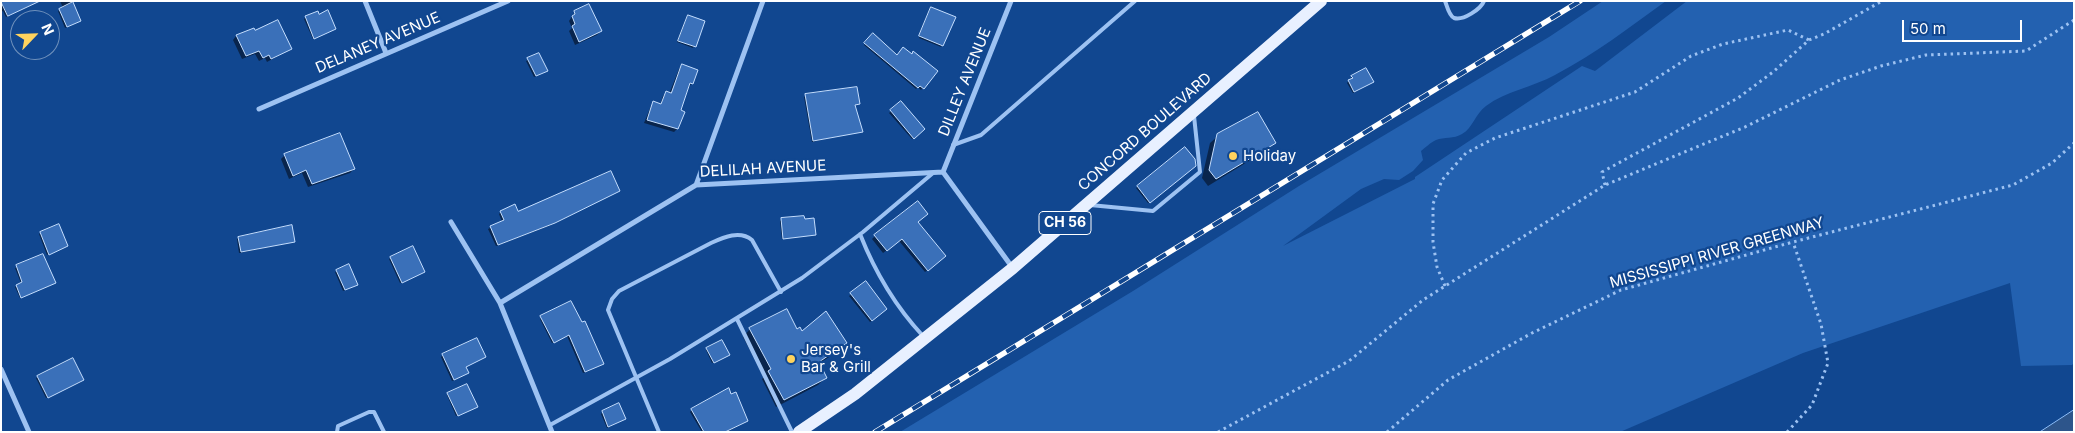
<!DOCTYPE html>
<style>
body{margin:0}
#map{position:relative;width:2075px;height:433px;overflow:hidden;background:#114790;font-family:Inter,sans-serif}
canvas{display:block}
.frame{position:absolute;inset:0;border:2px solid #fff;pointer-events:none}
.north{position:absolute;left:10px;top:10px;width:50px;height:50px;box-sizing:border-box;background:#114790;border:1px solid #7091bc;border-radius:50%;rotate:66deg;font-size:14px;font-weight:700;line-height:20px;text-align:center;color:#fff}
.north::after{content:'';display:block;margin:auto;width:18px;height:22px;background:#ffd35e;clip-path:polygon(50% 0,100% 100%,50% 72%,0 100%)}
.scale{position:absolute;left:1902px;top:20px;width:120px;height:22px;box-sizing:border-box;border:2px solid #fff;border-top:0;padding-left:6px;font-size:15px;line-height:18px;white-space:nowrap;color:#fff;-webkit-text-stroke:4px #114790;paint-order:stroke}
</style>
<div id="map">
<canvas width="2075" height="433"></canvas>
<div class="frame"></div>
<div class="north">N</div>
<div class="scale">50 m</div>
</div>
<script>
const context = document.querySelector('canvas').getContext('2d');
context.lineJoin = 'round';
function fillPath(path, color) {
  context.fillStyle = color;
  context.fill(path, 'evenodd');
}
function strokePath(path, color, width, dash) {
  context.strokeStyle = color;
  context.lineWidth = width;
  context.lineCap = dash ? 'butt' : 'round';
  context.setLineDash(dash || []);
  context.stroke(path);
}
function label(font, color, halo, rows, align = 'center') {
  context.font = font + ' Inter,sans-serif';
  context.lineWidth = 4.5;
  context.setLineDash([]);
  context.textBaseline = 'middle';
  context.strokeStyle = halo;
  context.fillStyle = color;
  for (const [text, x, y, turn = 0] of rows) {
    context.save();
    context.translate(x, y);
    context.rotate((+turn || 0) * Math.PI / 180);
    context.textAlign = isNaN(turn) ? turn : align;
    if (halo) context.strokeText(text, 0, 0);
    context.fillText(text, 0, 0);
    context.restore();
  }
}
fillPath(new Path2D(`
 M1603,1H1666C1630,27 1595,54 1555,75C1533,87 1506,91 1486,106C1475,114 1473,128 1462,134C1454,139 1444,137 1436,140C1431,142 1425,148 1421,151L1423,160L1413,171L1399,180L1384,179L1361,189L1283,246L1415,179V177L1582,66L1595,71L1687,1H2074V363L2072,365L2021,366L2010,283L1803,353L1620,432H900L1133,291L1299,186L1549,37Z`), '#2361b0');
const water = new Path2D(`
 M2074,410V432H2040Z`);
fillPath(water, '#2d558b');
strokePath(water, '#8ebdf6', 1);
fillPath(new Path2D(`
 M1,1L38,2L6,17L3,11L1,12Z
 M60,1H74L72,2L79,21L78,22L65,28L58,11L63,8Z
 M930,10L942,45L941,47L919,38Z
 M575,12L601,31L597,35L575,45L569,31L572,28L569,21Z
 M688,16L704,22L693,48L677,42Z
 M306,17L335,29L313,39L304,19Z
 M253,29L290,49L267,62L265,58L259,61L255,54L242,59L233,40L236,36Z
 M873,35L896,57L936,72L921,90L918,87L916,89L864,45Z
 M538,55L546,71L534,77L526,61Z
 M682,66L692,83L689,87L679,111L677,129L674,132L644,123L651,106L654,103L660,105L663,96L666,93L669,94L679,69Z
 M1352,77L1370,83L1353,93L1347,83Z
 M806,96L859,104L854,106L861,131L812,142L804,97Z
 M900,103L923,129L912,139L889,113Z
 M1218,136L1275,143L1267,150L1208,186L1202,178L1210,143Z
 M1185,148L1192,168L1148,203L1136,188Z
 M285,155L354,169L350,173L308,187L302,173L289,179L281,159Z
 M619,191L551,225L496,246L488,229L502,222L499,214L501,212L518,213Z
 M782,220L814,234L782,239L780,221Z
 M917,222L942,258L925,272L899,241L883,253L872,239L875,236Z
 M58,225L67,246L47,255L39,234Z
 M238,238L294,242L239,253L237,239Z
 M412,248L422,273L400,283L389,259Z
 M42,255L53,284L20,298L15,287L21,283L15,268Z
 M337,271L357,284L343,291L335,272Z
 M866,283L886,309L870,322L849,296Z
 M541,318L582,324L601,365L583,373L567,336L552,343L540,319Z
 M750,329L796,330L846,343L839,351L818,364L825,378L818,385L776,407L762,379L764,377L743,337Z
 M707,349L727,356L712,363L706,350Z
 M443,355L484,357L465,367L466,374L452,381L441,357Z
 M38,377L81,382L46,398L36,378Z
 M448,394L475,408L456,416L447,395Z
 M692,410L747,421L727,432H702L690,412Z
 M603,412L625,419L607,428L601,414Z`), '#0007');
const building = new Path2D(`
 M1,1H40L8,16Z
 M73,2L81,21L67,27L59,9Z
 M589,4L602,31L579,42L572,26L575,24L572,16L575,14L574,11Z
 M931,7L956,17L943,46L919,36Z
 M328,10L336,29L314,39L305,16L318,11L319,14Z
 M688,15L705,21L696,47L678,41Z
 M278,20L292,49L271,59L269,55L263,58L259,51L246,56L236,35L254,28L255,30Z
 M873,33L897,55L903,47L912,54L913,51L938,71L924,89L920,86L918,88L864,43Z
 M539,53L548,71L536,76L527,58Z
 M682,64L698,70L693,84L690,83L681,110L685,112L678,129L647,120L653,101L661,104L666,91L671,93Z
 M1366,68L1374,82L1354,92L1348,80L1353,78L1351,76Z
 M857,87L860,104L855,105L863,132L813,141L805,94Z
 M901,101L925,129L914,139L890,110Z
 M1258,112L1276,143L1216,179L1209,170L1217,134Z
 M340,133L355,169L312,184L306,170L293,176L284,154Z
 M1185,147L1195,159L1196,166L1150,203L1137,186Z
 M611,171L620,191L555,223L498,245L490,226L504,220L500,211L515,204L518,211Z
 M918,201L928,214L918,222L946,256L928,271L902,239L887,251L874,235Z
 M804,216L805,219L814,218L816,235L783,239L781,218Z
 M59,224L68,246L49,255L40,232Z
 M292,225L295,242L241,252L238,237Z
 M413,246L425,272L402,283L390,257Z
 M43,254L56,283L21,298L16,285L22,282L16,265Z
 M349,264L358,285L345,290L336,270Z
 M866,281L887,309L872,321L850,293Z
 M571,301L582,322L585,321L604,364L585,372L569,335L554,343L540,316Z
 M787,309L797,329L800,327L802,331L826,311L847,343L819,362L827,378L784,400L768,371L771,369L749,328Z
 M477,338L486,357L466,367L469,373L454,380L442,354Z
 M722,340L730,355L714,363L706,348Z
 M73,358L84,380L48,398L37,376Z
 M467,384L478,407L458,416L447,393Z
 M729,388L731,394L736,392L748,421L725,432H704L691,409Z
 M619,403L626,419L608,427L602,411Z`);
fillPath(building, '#3a70b9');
strokePath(building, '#c4ddfd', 1);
strokePath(new Path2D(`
 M1605,185L1602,172L1738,98L1773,72L1809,40L1824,34L1882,1
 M1445,286L1437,267L1433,242V204L1442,180L1466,153L1495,138L1635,92L1691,56L1723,44L1788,30L1809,40
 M1218,432L1349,361L1423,300L1605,185L1745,127L1840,80L1881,66L1926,55L2026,51L2074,20
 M1387,432L1448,380L1532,333L1621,290L1793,242L2013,185L2052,163L2074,143
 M1787,432L1812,405L1828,363L1821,324L1793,242`), '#9dc2f2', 3, [2.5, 4]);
strokePath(new Path2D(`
 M1445,1C1447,6 1449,16 1454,18C1463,21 1481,9 1484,1
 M953,145L981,135L1135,1
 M1090,205L1153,211L1200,172L1194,116
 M860,234C875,272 895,306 923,336
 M737,319L792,432
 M550,425L670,359L802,278L863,232L933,173
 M337,432L338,426L369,412H374L384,432
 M659,432L608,310L612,299L619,291L711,243C724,237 740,230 752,240L781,292`), '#9dc2f2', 4);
strokePath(new Path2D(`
 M365,1L386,53
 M259,109L508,1
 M943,172L1011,1
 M696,185L763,1
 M451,222L500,303L552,432
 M500,303L696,185L943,172L1012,267
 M1,369L29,432`), '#9dc2f2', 5);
strokePath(new Path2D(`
 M799,432L855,394L1013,268L1321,1`), '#e8f0ff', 12);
const rail = new Path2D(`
 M875,432L1580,1`);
strokePath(rail, '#fff', 5.5);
strokePath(rail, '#114790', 4, [11]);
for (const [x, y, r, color] of [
 [1233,156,5,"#ffd35e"],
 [791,359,5,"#ffd35e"]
]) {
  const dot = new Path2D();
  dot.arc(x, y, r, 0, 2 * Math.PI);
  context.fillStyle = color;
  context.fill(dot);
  strokePath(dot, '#114790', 2);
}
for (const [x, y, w] of [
 [1065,223,52]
]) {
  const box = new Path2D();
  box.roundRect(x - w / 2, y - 11.5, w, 23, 4);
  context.fillStyle = '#114790';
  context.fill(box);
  strokePath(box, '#fff', 1);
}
label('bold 14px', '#fff', null, [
 ["CH 56",1065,223]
]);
label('15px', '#fff', '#114790', [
 ["DELANEY AVENUE",378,43,-23],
 ["DILLEY AVENUE",965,82,-68],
 ["CONCORD BOULEVARD",1145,132,-41],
 ["DELILAH AVENUE",763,169,-3],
 ["MISSISSIPPI RIVER GREENWAY",1717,253,-16]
]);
label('15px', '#fff', '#114790', [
 ["Holiday",1243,156],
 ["Jersey's",801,350],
 ["Bar & Grill",801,367]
], 'left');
</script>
